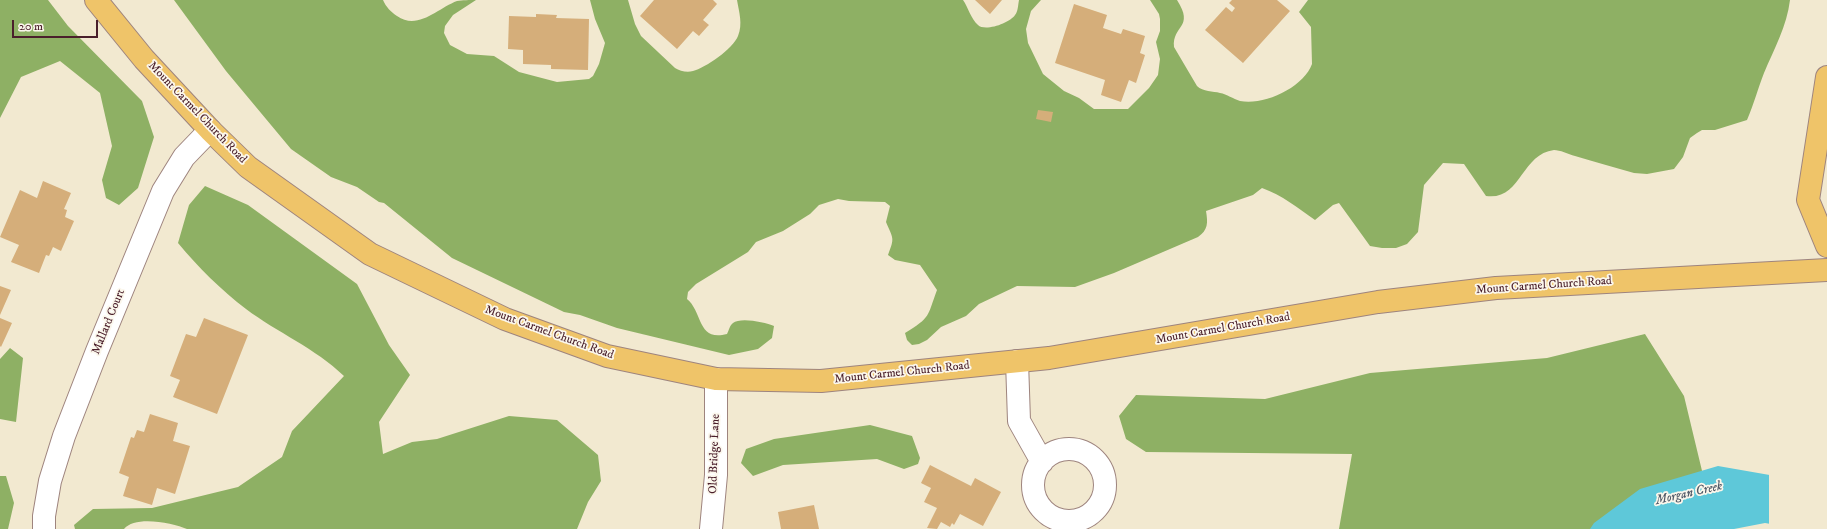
<!DOCTYPE html>
<style>
body{margin:0}
#map{position:relative;width:1827px;height:529px;overflow:hidden;background:#f2e9d0;font-family:"IM FELL DW Pica",serif}
canvas{display:block}
.scale{position:absolute;left:12px;top:20px;width:86px;height:18px;box-sizing:border-box;border:2px solid #4a1f2b;border-top:0;padding-left:5px;font-size:12px;line-height:14px;white-space:nowrap;color:#4a1f2b;-webkit-text-stroke:3px #fbf7ec;paint-order:stroke}
</style>
<div id="map">
<canvas width="1827" height="529"></canvas>
<div class="scale">20 m</div>
</div>
<script>
const context = document.querySelector('canvas').getContext('2d');
context.lineJoin = 'round';
function fillPath(path, color) {
  context.fillStyle = color;
  context.fill(path, 'evenodd');
}
function strokePath(path, color, width, dash) {
  context.strokeStyle = color;
  context.lineWidth = width;
  context.lineCap = dash ? 'butt' : 'round';
  context.setLineDash(dash || []);
  context.stroke(path);
}
function label(font, color, halo, rows, align = 'center') {
  context.font = font + ' "IM FELL DW Pica",serif';
  context.lineWidth = 3.5;
  context.setLineDash([]);
  context.textBaseline = 'middle';
  context.strokeStyle = halo;
  context.fillStyle = color;
  for (const [text, x, y, turn = 0] of rows) {
    context.save();
    context.translate(x, y);
    context.rotate((+turn || 0) * Math.PI / 180);
    context.textAlign = isNaN(turn) ? turn : align;
    if (halo) context.strokeText(text, 0, 0);
    context.fillText(text, 0, 0);
    context.restore();
  }
}
fillPath(new Path2D(`
 M0,0H48L68,26L142,101L154,137L138,188L119,205L106,198L102,180L112,146L100,93L60,61L21,77L0,118Z
 M174,0H383C386,7 391,12 397,16C418,31 438,8 457,1C462,0 470,0 476,0L453,15L445,26L444,33L450,45L467,54L494,56L519,72L557,82L589,79L593,76L599,64L605,43L595,19L590,0H628L635,24L641,36L675,68C680,71 687,73 693,71C705,68 733,49 738,36C743,24 739,12 737,0H963C968,7 971,19 978,25C985,32 1010,23 1015,15C1018,12 1018,5 1019,0H1041L1031,11L1026,29L1028,43L1043,74L1064,91L1079,98L1094,109H1128L1149,88L1158,75L1160,59L1156,42L1160,31V19L1159,14L1150,0H1177C1195,28 1172,25 1174,47L1197,86C1203,92 1213,91 1220,93C1227,94 1233,99 1240,101C1264,106 1304,87 1312,64L1311,27L1299,12L1308,0H1790C1787,26 1774,49 1764,73C1758,88 1754,104 1747,120L1715,130H1702L1697,133L1690,138L1683,157L1674,169L1647,174L1634,173C1614,167 1594,162 1575,156C1568,154 1560,150 1554,150C1521,154 1521,201 1486,196L1464,164L1443,163L1424,185L1418,232L1407,244L1396,248H1382L1370,246L1339,203L1333,205L1315,220C1298,208 1282,195 1262,188L1253,195L1206,211C1208,223 1208,230 1198,237L1114,273L1075,287L1017,286L979,304L966,316L941,327L927,340L919,344L912,345L907,340L905,333C931,317 927,317 937,290L920,265L895,260L888,255C895,237 893,239 886,222L890,206L885,202L849,201L838,199L819,205L810,214L783,231L756,242L748,252L696,284L688,292L687,299C703,312 697,342 727,334C729,330 730,325 733,323C740,317 765,322 774,326L772,338L758,349L729,355L617,328L580,315L564,312L452,258L384,203L379,202L357,187L331,177L291,149L226,71Z
 M205,186L248,205L357,284L389,345L410,375L379,422L383,454L412,442L437,439L509,416L557,420L598,455L601,481L588,502L577,529H187C173,523 135,515 124,529H75L74,525L93,509L152,508L238,487L282,457L292,431L344,376C315,348 278,333 246,309C221,290 198,267 178,243L189,205Z
 M1645,334L1684,396L1716,529H1339L1352,454L1146,452L1126,439L1119,416L1136,395L1265,399L1370,373L1547,358Z
 M10,348L23,358L16,422L0,419V359Z
 M870,425L912,436L920,458L918,464L904,469L877,459L783,465L753,476L741,463L746,449L774,439Z
 M0,476H6L14,503L8,529H0Z`), '#8eb064');
fillPath(new Path2D(`
 M1718,466L1827,485V529H1799L1765,523L1734,529H1590L1594,523L1640,489Z`), '#5ec8d9');
fillPath(new Path2D(`
 M1769,473L1827,483V529H1787L1769,526Z`), '#f2e9d0');
fillPath(new Path2D(`
 M654,0H713L717,4L703,20L709,25L707,27L699,36L693,31L677,49L640,16Z
 M975,0H1002L990,14Z
 M1232,0H1277L1290,11L1243,63L1205,30L1226,7L1232,12L1235,8L1229,3Z
 M1074,4L1107,15L1103,28L1121,34L1123,29L1145,36L1140,53L1145,55L1136,83L1129,80L1121,102L1101,95L1105,80L1055,63Z
 M536,14L557,15L556,18L589,19L588,70L551,69V65L523,64V50L508,49L509,16L536,17Z
 M1038,110L1053,112L1051,122L1036,119Z
 M43,181L71,193L64,209L67,210L65,217L74,221L61,251L53,247L49,256L46,255L39,273L11,262L19,245L0,237L20,190L37,198Z
 M0,286L11,290L0,315Z
 M0,318L12,323L1,347L0,346Z
 M204,318L248,335L217,414L173,397L180,380L170,376L186,334L196,337Z
 M150,414L178,423L173,441L190,446L175,494L157,488L152,505L123,496L129,477L119,473L131,437L134,438L137,430L144,432Z
 M930,465L971,486L975,478L1001,492L983,526L960,514L954,525L952,523L950,527L941,522L937,529L927,528L937,508L924,502L931,488L921,483Z
 M814,505L819,529H781L778,512Z`), '#d5ae7a');
const minor = new Path2D(`
 M1017,361L1019,421L1042,462
 M1033 485a36 36 0 1 1 72 0a36 36 0 1 1-72 0Z
 M44,529V516L50,481L64,436L97,351L163,191L184,157L210,130
 M711,529L716,475V379`);
const major = new Path2D(`
 M96,0L144,59L210,130L248,167L370,254L505,319L607,356L716,379L821,381L1049,358L1378,302L1496,288L1827,270`);
const highway = new Path2D(`
 M1827,77L1808,200L1827,246`);
strokePath(minor, '#9e847e', 24);
strokePath(major, '#9e847e', 24);
strokePath(highway, '#9e847e', 24);
strokePath(minor, '#fff', 22);
strokePath(major, '#efc469', 22);
strokePath(highway, '#efc469', 22);
label('12px', '#4a1f2b', '#fbf7ec', [
 ["Mount Carmel Church Road",197,113,46],
 ["Mount Carmel Church Road",1544,286,-4],
 ["Mallard Court",109,322,-68],
 ["Mount Carmel Church Road",1223,329,-10],
 ["Mount Carmel Church Road",549,333,20],
 ["Mount Carmel Church Road",902,373,-6],
 ["Old Bridge Lane",715,454,-88]
]);
label('italic 13px', '#515a68', '#fbf7ec', [
 ["Morgan Creek",1689,494,-13]
]);
</script>
